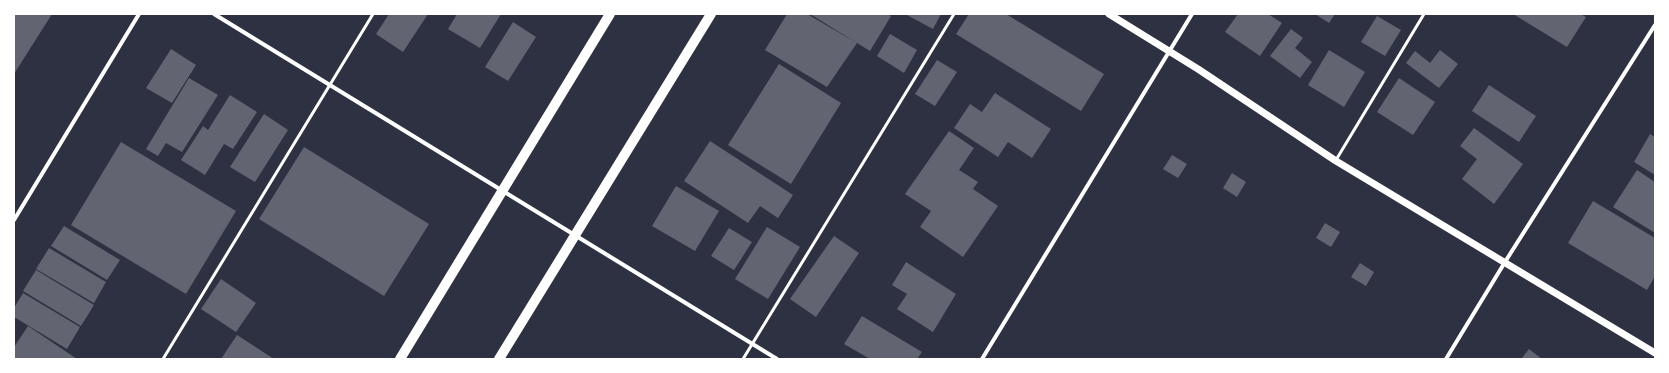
<!DOCTYPE html>
<style>
body{margin:0}
#map{position:relative;width:1669px;height:373px;overflow:hidden;background:#2d3142;font-family:"Roboto Condensed",sans-serif}
canvas{display:block}
.frame{position:absolute;inset:0;border:15px solid #fff;pointer-events:none}
</style>
<div id="map">
<canvas width="1669" height="373"></canvas>
<div class="frame"></div>
</div>
<script>
const context = document.querySelector('canvas').getContext('2d');
context.lineJoin = 'round';
function fillPath(path, color) {
  context.fillStyle = color;
  context.fill(path, 'evenodd');
}
function strokePath(path, color, width, dash) {
  context.strokeStyle = color;
  context.lineWidth = width;
  context.lineCap = dash ? 'butt' : 'round';
  context.setLineDash(dash || []);
  context.stroke(path);
}
fillPath(new Path2D(`
 M14,14H52L14,74Z
 M389,14H428L403,52L376,34Z
 M457,14H501L480,48L448,29Z
 M787,14H807L857,43L827,87L765,50Z
 M810,14H887L891,16L870,51Z
 M905,14H941L933,29Z
 M969,14H1006L1104,74L1081,111L956,34Z
 M1238,14H1268L1282,23L1260,56L1225,32Z
 M1315,14H1335L1329,23Z
 M1513,14H1580L1586,17L1567,47Z
 M1377,16L1401,30L1385,56L1361,42Z
 M513,22L536,37L508,81L485,67Z
 M1291,29L1303,38L1295,48L1312,62L1300,78L1270,56Z
 M890,34L917,50L904,73L877,56Z
 M171,49L196,65L172,103L146,88Z
 M1329,50L1365,72L1344,107L1308,85Z
 M1440,50L1458,64L1439,88L1406,63L1415,51L1430,63Z
 M937,60L957,72L935,106L915,94Z
 M779,64L841,103L791,184L728,145Z
 M189,78L218,95L182,152L166,143L158,156L146,149Z
 M1399,78L1435,102L1413,135L1377,112Z
 M1489,85L1536,116L1519,142L1472,111Z
 M995,93L1051,129L1032,158L1008,142L998,157L954,128L970,104L982,112Z
 M230,95L257,112L233,149L224,144L205,175L181,160L203,126L208,130Z
 M264,114L288,130L255,182L230,167Z
 M1474,128L1523,164L1494,204L1462,179L1477,159L1460,146Z
 M949,131L974,148L959,170L978,182L973,189L998,206L963,257L920,227L931,211L905,194Z
 M1650,134L1655,137V175L1634,162Z
 M710,141L793,195L778,218L760,206L748,223L684,181Z
 M121,142L236,211L186,294L71,225Z
 M304,147L429,224L384,296L259,219Z
 M1172,155L1187,164L1178,178L1163,169Z
 M1637,170L1655,182V233L1613,207Z
 M1232,173L1246,182L1237,197L1223,188Z
 M676,186L719,211L695,251L652,226Z
 M1593,201L1655,238V276L1647,290L1568,243Z
 M1325,223L1340,232L1331,247L1316,238Z
 M64,226L120,260L107,280L51,246Z
 M767,227L800,247L768,299L735,279Z
 M729,228L752,242L734,270L711,256Z
 M834,236L859,253L816,317L790,299Z
 M49,248L106,282L94,303L36,269Z
 M906,262L956,294L933,332L897,309L907,294L892,285Z
 M1360,263L1374,272L1366,286L1351,277Z
 M36,270L94,305L81,326L23,291Z
 M221,279L256,303L236,332L201,309Z
 M23,293L80,327L67,349L14,317V308Z
 M862,316L922,352L917,359H870L844,344Z
 M28,326L77,359H14V347Z
 M237,335L274,359H221Z
 M1529,349L1542,359H1521Z`), '#626471');
strokePath(new Path2D(`
 M1336,160L1424,14
 M163,359L373,14
 M743,359L954,14`), '#fff', 3);
strokePath(new Path2D(`
 M214,14L777,359
 M14,220L139,14
 M982,359L1192,14
 M1446,359L1505,262L1655,25`), '#fff', 4);
strokePath(new Path2D(`
 M1109,14L1198,69L1336,161L1655,353`), '#fff', 7);
strokePath(new Path2D(`
 M400,359L610,14
 M499,359L711,14`), '#fff', 10);
</script>
